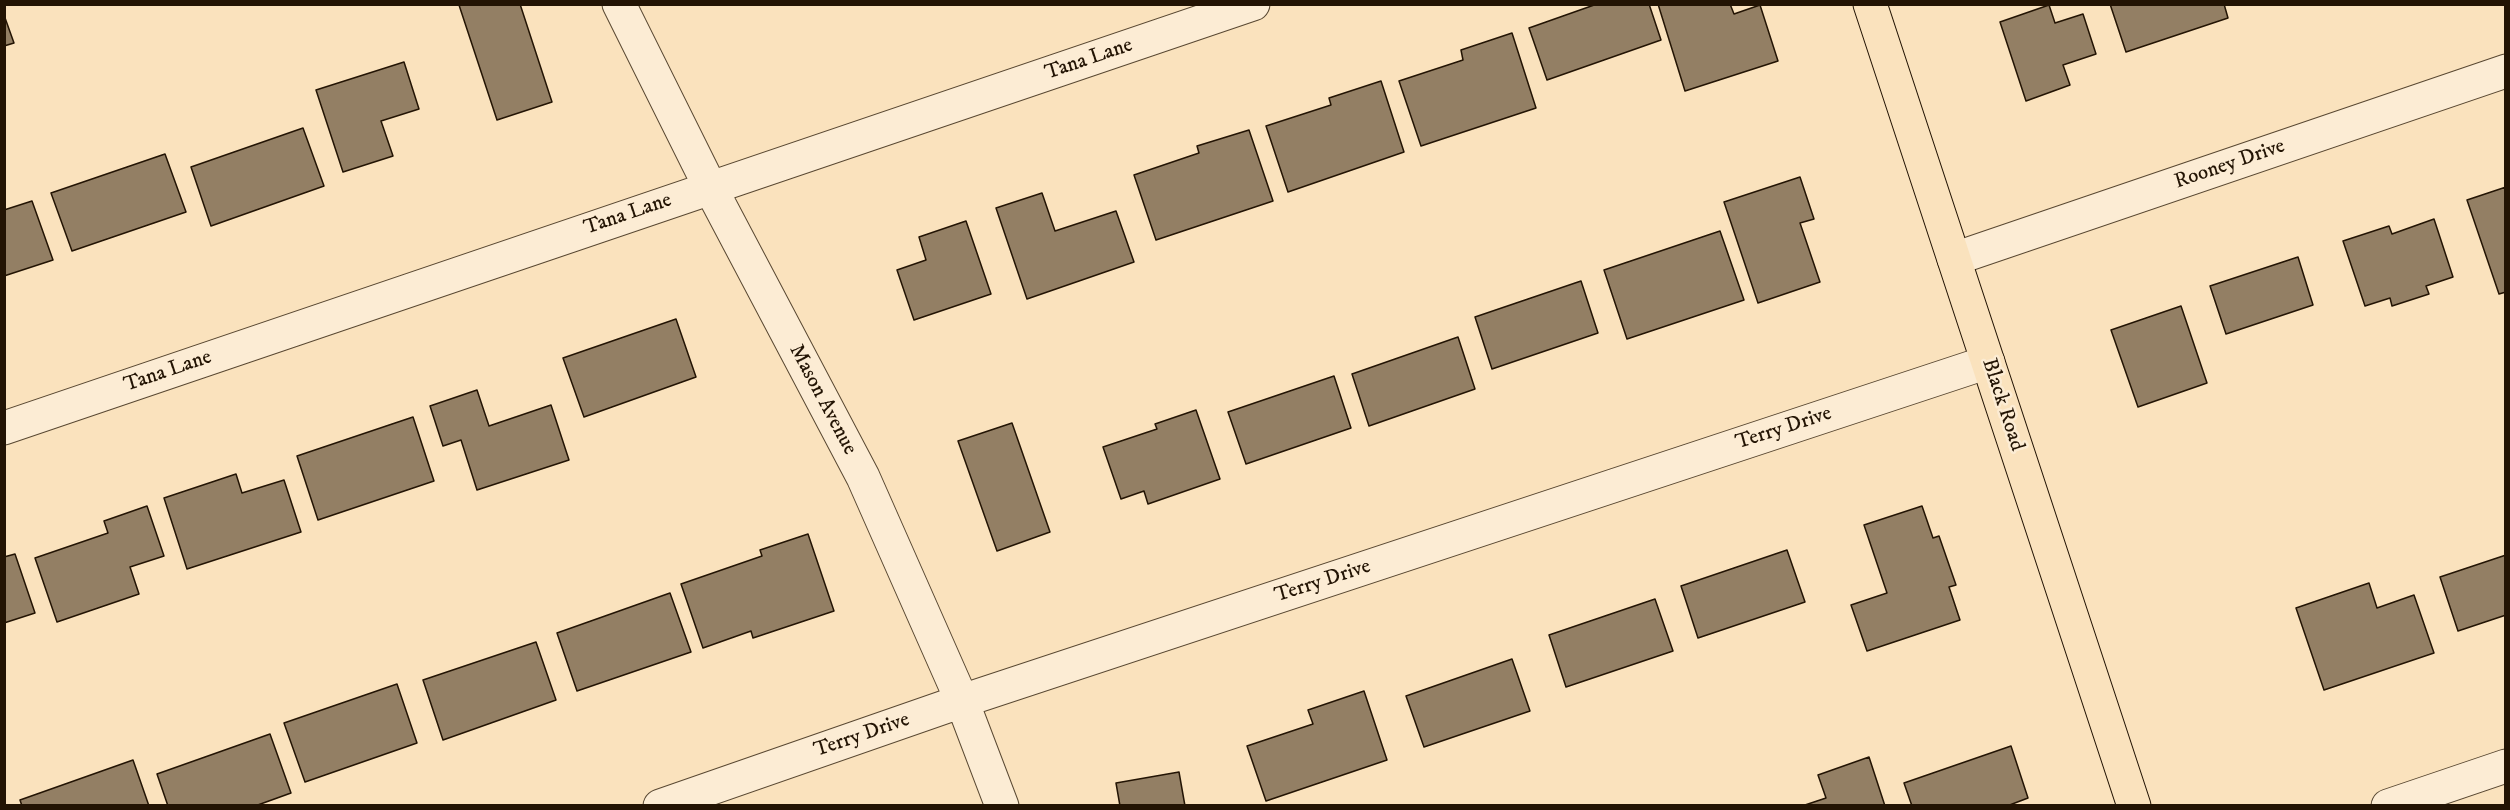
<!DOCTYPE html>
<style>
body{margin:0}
#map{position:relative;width:2510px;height:810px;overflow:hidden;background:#fae2bd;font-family:"IM FELL DW Pica",serif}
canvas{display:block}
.frame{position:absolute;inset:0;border:6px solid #231404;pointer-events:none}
</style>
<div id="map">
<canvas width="2510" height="810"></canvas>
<div class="frame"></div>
</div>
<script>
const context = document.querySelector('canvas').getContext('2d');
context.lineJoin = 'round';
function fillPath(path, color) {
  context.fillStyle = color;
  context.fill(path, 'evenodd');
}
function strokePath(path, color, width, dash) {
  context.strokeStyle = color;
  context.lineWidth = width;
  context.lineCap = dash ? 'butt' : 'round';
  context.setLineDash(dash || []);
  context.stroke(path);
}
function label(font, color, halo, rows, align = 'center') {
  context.font = font + ' "IM FELL DW Pica",serif';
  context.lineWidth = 5;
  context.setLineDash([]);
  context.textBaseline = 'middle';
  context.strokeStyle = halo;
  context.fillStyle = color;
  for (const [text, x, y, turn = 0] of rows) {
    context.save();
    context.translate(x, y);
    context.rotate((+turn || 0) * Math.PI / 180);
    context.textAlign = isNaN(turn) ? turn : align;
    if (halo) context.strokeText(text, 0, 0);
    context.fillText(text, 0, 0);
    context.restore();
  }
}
const building = new Path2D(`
 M520,4L552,102L497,120L459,5Z
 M1597,4H1649L1661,40L1547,80L1529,28Z
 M1658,4H1730L1734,14L1760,5L1778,61L1685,91Z
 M2110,4H2224L2228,18L2126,52Z
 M2049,5L2055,23L2083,14L2096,54L2063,65L2070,85L2026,101L2000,22Z
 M4,15L14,43L4,46Z
 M1512,33L1536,108L1421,146L1399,81L1463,60L1461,50Z
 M404,62L419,109L381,121L393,156L343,172L316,90Z
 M1381,81L1404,152L1288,192L1266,126L1331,105L1329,98Z
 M303,128L324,186L211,226L191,167Z
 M1249,130L1273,201L1156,240L1134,175L1199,153L1197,146Z
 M165,154L186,212L72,251L51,193Z
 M1800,177L1814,219L1800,223L1820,282L1758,303L1724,202Z
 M2506,187V292L2499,294L2467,200Z
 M1042,193L1055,231L1116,211L1134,262L1027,299L996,208Z
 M32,201L53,260L4,276V210Z
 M2434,219L2453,277L2426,286L2429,294L2392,306L2390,298L2365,306L2343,241L2389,226L2392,234Z
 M966,221L991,294L914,320L897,270L926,260L919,237Z
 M1720,231L1744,300L1627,339L1604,270Z
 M2298,257L2313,305L2226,334L2210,286Z
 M1581,281L1598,333L1492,369L1475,317Z
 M2181,306L2207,383L2138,407L2111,330Z
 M676,319L696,377L584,417L563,358Z
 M1458,337L1475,389L1369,426L1352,374Z
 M1334,376L1351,428L1246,464L1228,412Z
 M477,390L489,426L551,405L569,460L477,490L461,440L443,446L430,406Z
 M1196,410L1220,479L1148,504L1144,491L1121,499L1103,447L1157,429L1155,424Z
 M413,417L434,481L318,520L297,456Z
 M1012,423L1050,532L997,551L958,441Z
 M236,474L242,493L284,480L301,532L187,569L164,498Z
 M147,506L164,556L130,567L139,594L57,622L35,558L108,533L104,521Z
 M1922,506L1933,538L1939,536L1956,585L1949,587L1960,620L1867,651L1851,605L1887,593L1864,525Z
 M808,534L834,611L753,638L751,631L703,648L681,584L762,556L760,550Z
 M1787,550L1805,602L1698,638L1681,586Z
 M15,554L35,613L4,623V557Z
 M2506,555V615L2458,631L2440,577Z
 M2369,583L2377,608L2414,595L2434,653L2324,690L2296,608Z
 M670,593L691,652L577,691L557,633Z
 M1655,599L1673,651L1566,687L1549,635Z
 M536,642L556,700L443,740L423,680Z
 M1512,659L1530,711L1424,747L1406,696Z
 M397,684L417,743L305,782L284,723Z
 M1364,691L1387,760L1266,801L1247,746L1313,724L1308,710Z
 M270,734L291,793L255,806H168L157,774Z
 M2011,746L2028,798L2007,806H1912L1904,783Z
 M1869,757L1885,806H1802L1826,798L1818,775Z
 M133,760L149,806H22L20,800Z
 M1179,772L1185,806H1120L1116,783Z`);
fillPath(building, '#937f64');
strokePath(building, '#231404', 1.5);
const minor = new Path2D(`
 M619,4L710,187L863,477L962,701L1002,806
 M1954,259L2506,71
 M4,428L1253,4
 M660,806L962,701L1988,362
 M2388,806L2506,766`);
const major = new Path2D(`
 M1870,4L2134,806`);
strokePath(minor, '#594832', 35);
strokePath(major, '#231404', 35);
strokePath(minor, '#fcecd4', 33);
strokePath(major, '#fae2bd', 33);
label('21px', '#231404', '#fcecd4', [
 ["Tana Lane",1089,60,-19],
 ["Rooney Drive",2230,165,-19],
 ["Tana Lane",628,215,-19],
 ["Tana Lane",168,372,-19],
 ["Mason Avenue",822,400,62],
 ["Black Road",2002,405,72],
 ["Terry Drive",1784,429,-18],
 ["Terry Drive",1323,582,-18],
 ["Terry Drive",862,736,-19]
]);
</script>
